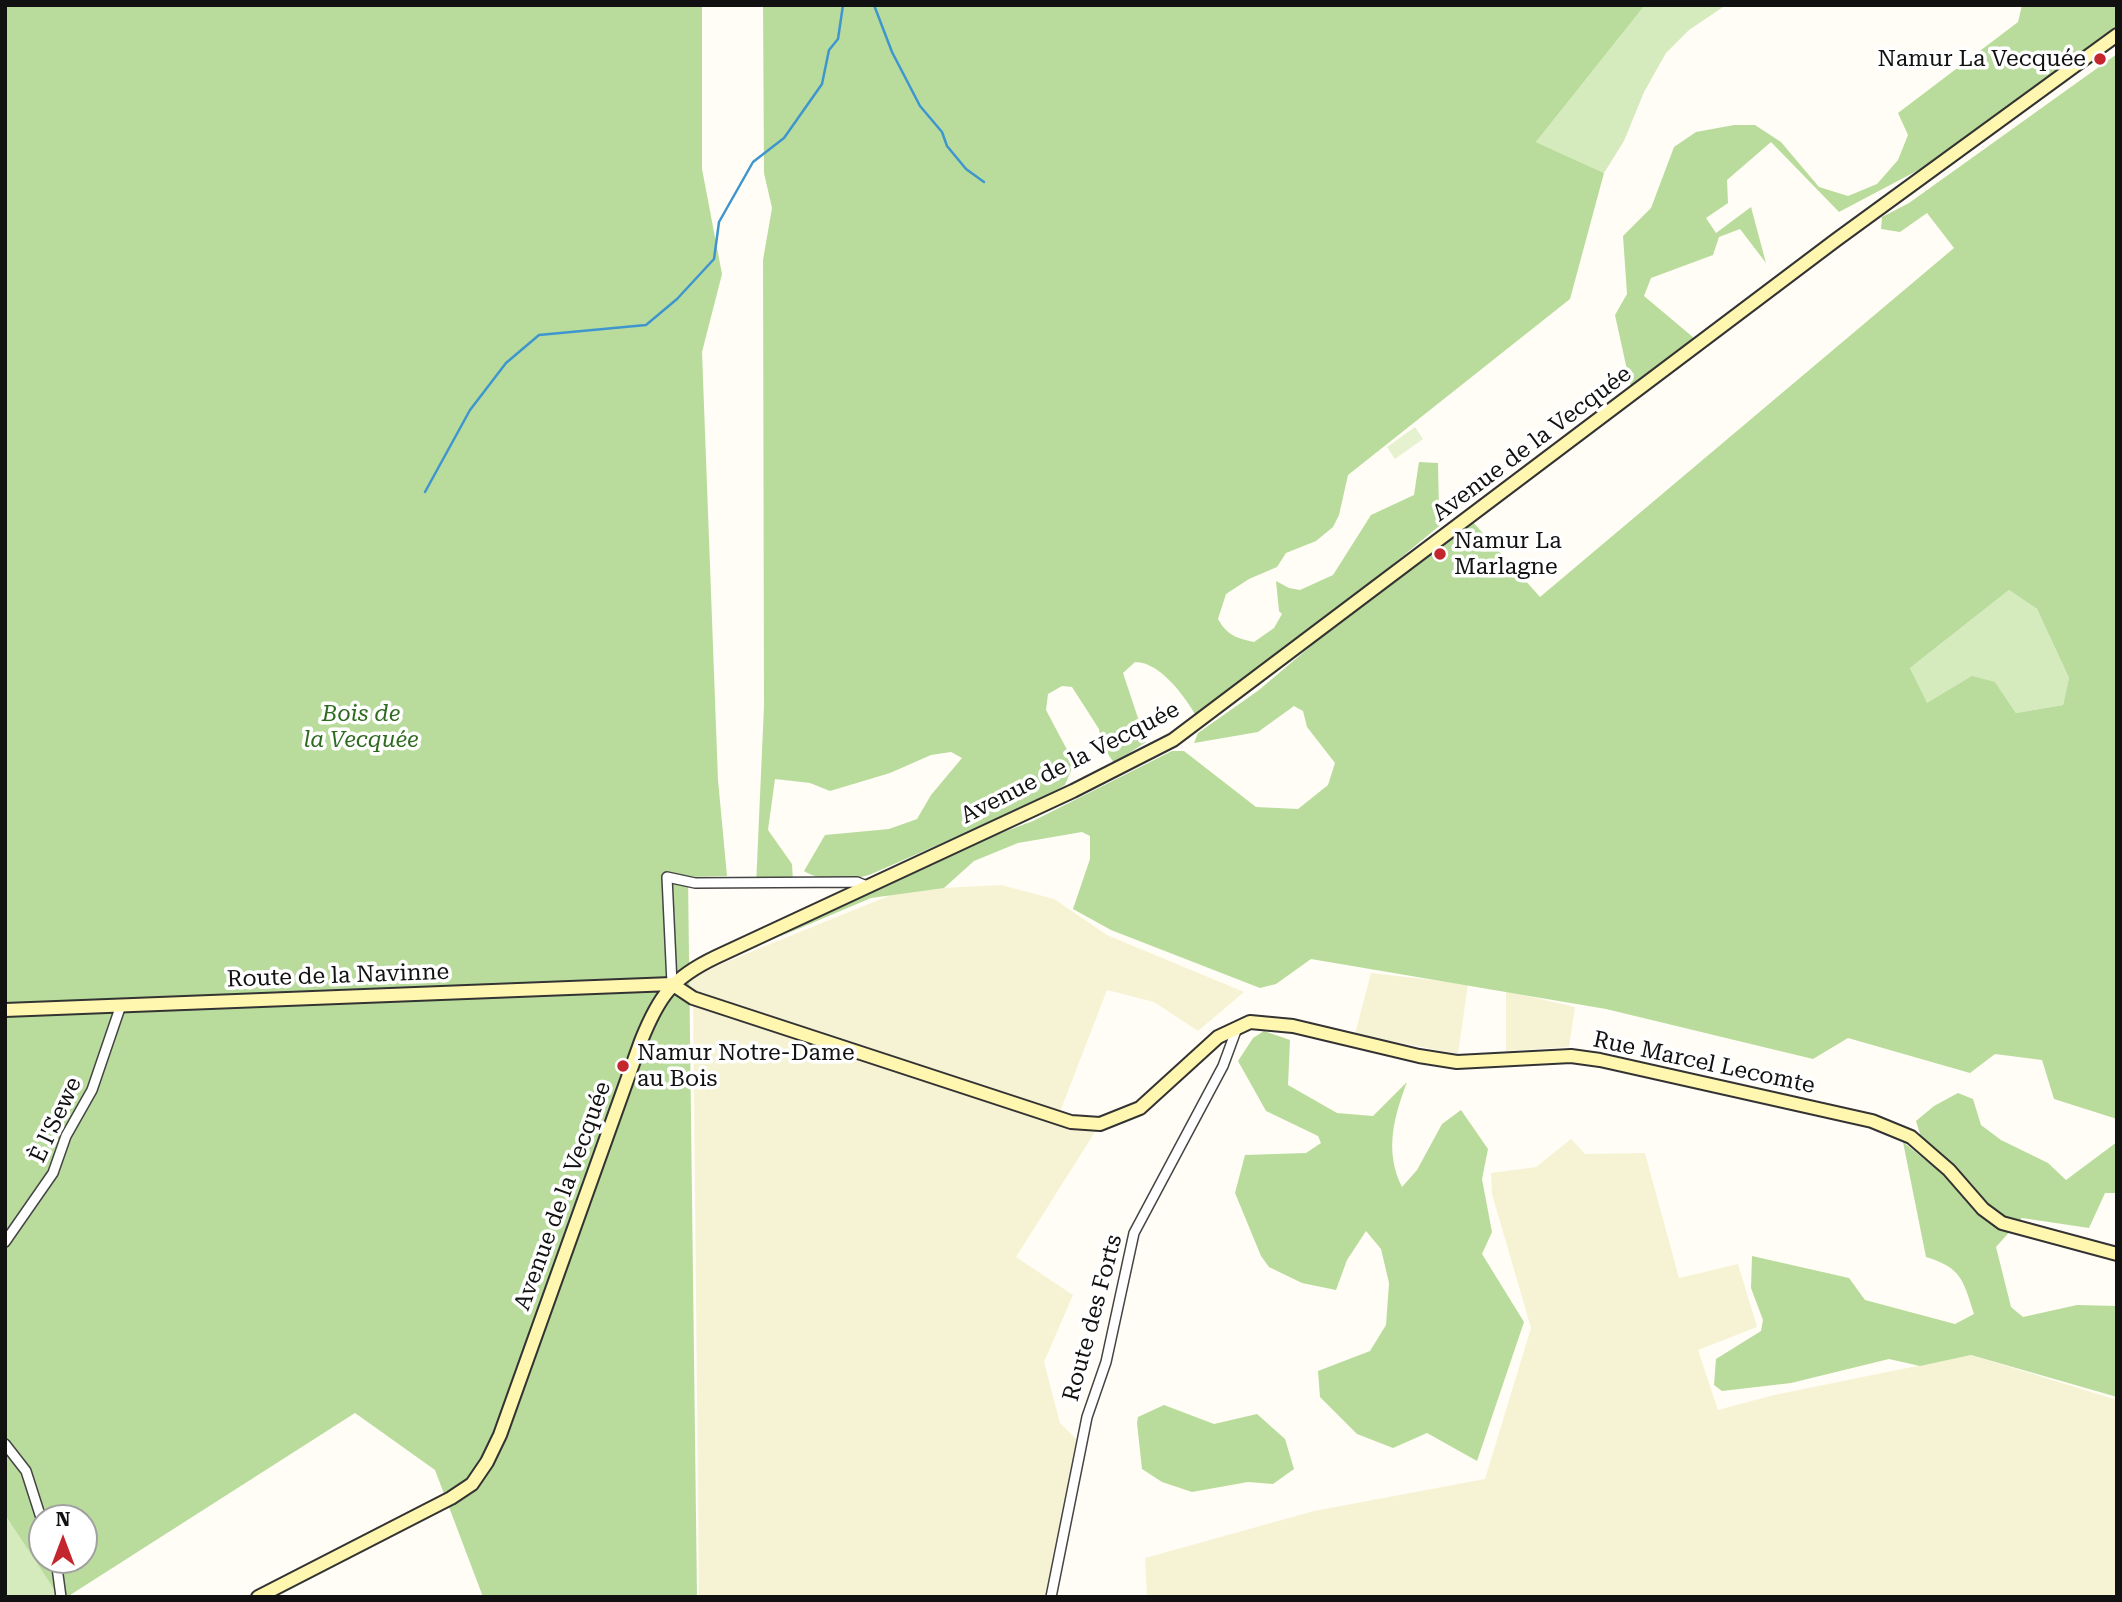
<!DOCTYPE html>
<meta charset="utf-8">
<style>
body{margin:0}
#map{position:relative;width:2122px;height:1602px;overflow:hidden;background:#fffdf5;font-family:"Roboto Serif",serif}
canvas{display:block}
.frame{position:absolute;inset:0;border:7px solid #111;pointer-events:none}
.north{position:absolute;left:28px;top:1504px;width:70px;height:70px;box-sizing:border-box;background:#fff;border:2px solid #a0a0a0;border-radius:50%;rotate:0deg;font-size:19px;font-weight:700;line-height:28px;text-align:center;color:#111}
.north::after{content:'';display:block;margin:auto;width:24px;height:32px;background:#c4262e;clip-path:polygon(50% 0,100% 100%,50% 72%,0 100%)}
</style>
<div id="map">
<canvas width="2122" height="1602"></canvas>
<div class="frame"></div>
<div class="north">N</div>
</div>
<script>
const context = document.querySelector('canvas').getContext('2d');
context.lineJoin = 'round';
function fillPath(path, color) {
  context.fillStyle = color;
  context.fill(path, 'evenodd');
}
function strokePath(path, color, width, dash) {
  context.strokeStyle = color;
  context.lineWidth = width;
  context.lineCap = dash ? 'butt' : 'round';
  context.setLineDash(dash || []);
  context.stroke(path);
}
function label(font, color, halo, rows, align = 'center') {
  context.font = font + ' "Roboto Serif",serif';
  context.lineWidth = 7;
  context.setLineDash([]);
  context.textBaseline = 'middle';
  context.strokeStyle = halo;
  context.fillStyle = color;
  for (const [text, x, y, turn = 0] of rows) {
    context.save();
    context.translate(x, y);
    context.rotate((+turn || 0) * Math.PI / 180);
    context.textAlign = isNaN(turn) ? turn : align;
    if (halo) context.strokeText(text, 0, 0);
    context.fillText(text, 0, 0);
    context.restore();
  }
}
fillPath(new Path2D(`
 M1001,885L1054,899L1107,935L1244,992L1198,1031L1154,1002L1107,990L1058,1117L1100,1124L1016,1257L1073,1295L1044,1362L1060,1423L1077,1440L1048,1597H699L693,998L672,984L903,890Z
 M1371,973L1468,984L1458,1054L1355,1034Z
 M1506,991L1575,1007L1569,1047L1506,1051Z
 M1571,1139L1585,1154L1645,1153L1679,1278L1738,1264L1757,1327L1698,1350L1718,1410L1774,1395L1971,1355L2117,1400V1597H1147L1145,1558L1314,1511L1485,1479L1531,1328L1492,1194L1491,1173L1536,1167Z`), '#f6f3d4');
fillPath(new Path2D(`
 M1645,5H1726L1689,30L1666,53L1644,92L1624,141L1604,173L1536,142Z
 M2009,590L2037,609L2069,678L2063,705L2016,713L1995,682L1927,704L1910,668Z
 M5,1515L59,1597H5Z`), '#d5ebbd');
fillPath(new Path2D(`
 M5,5H702V169L722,274L702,352L718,780L727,876L688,877L697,1597H483L435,1470L355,1413L67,1597H59L5,1515ZM42,1518H84V1560H42Z
 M763,5H1645L1536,142L1604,173L1570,299L1348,475L1339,515L1333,527L1316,541L1286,553L1277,567L1249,579L1226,594L1218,619C1227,635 1236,638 1254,642L1274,628L1282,614L1279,611L1276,581L1289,588L1300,590L1333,575L1371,515L1414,495L1419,462L1438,463L1439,511L1462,507L1315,629L1198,719C1186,698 1161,662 1135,662L1123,673L1146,742L1114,763L1102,745L1099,729L1072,687L1062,686L1048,694L1046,710L1074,763L1065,785L1034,803L869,875C847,881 824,883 804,871L825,835L889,829L917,819L931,795L962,758L951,752L931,755L890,773L830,791L810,783L775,779L768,830L792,864L793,882L756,886L764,706L763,260L772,208L764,173Z
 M2022,5H2117V27L1945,156L1839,212L1771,142L1727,180L1728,203L1706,218L1716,233L1751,207L1766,263L1740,229L1719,237L1713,255L1651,278L1644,296L1694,338L1631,388L1615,315L1627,294L1623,236L1651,208L1674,147L1696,132L1734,125H1755L1781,142L1819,187L1848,196L1877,184L1898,160L1908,135L1898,113L2018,22Z
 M2117,54V1119L2054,1099L2042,1060L1995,1054L1970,1073L1848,1038L1813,1059L1606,1009L1311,959L1276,984L1260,988L1111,930L1073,909L1090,859V836L1082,832L1018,843L974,861L944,888L871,898L779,937L940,856L1033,821L1172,751H1184L1256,807L1298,809L1328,785L1335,763L1307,727L1303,711L1294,706L1258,732L1194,743L1198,733L1259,690L1338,623L1472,521L1540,597L1954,248L1927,213L1900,232L1881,229L1882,217L1909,203ZM2009,590L2037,609L2069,678L2063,705L2016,713L1995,682L1972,676L1927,703L1910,668Z
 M1264,1031L1290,1040L1288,1085L1337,1113L1373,1116L1407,1082C1394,1117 1384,1151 1402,1187L1417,1170L1442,1124L1461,1110L1488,1149L1482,1179L1492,1232L1482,1254L1524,1322L1477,1461L1427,1433L1393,1448L1357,1434L1320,1397L1318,1371L1370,1351L1386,1325L1389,1283L1381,1249L1366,1231L1347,1260L1336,1290L1302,1283L1269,1267L1261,1256L1235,1193L1245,1155L1306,1153L1321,1143L1318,1136L1266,1111L1238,1061L1253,1038Z
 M1958,1093L1973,1099L1981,1125L2001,1140L2048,1163L2066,1180L2117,1142V1193H2105L2089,1228L2022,1218L1996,1247L2011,1307L2023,1317L2077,1305L2117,1306V1397L1971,1355L1920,1366L1889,1359L1791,1383L1722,1391L1714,1385L1716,1359L1761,1331L1763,1320L1751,1288L1752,1256L1849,1278L1865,1300L1955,1324L1974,1314C1963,1280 1962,1268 1926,1257L1903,1142L1929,1163L1916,1121L1934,1106Z
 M1164,1405L1214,1424L1257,1414L1285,1439L1294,1469L1273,1484L1248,1482L1192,1492L1162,1482L1142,1469L1137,1423L1138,1417Z`), '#b9dc9c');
fillPath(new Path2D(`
 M1415,427L1423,439L1395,459L1387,447Z`), '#e6f2cf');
strokePath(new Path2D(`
 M874,5L892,52L920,106L942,132L947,146L966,169L984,182
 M425,492L470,410L506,363L539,335L646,325L677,299L714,259L719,222L753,162L784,138L822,84L829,50L838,39L843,5`), '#3f96cf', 2.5);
const street = new Path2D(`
 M672,984L667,877L695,883L857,882L867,886
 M5,1242L53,1173L66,1136L92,1090L121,1005
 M5,1444L26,1471L42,1521
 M56,1560L61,1597
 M1051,1597L1087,1417L1106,1362L1134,1233L1223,1066L1237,1028`);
const secondary = new Path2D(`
 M672,984L693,998L1071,1122L1100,1124L1140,1108L1218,1037L1250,1022L1293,1026L1419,1056L1457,1062L1571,1056L1600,1060L1872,1121L1911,1137L1949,1170L1983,1209L2002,1223L2117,1254
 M5,1010L672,984
 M258,1597L451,1498L472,1484L487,1462L500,1435L641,1041C659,996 672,978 716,957L1073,791L1173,740L1836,240L2117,35`);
strokePath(street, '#444', 12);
strokePath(secondary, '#333', 16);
strokePath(street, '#fff', 9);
strokePath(secondary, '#fff6b0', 12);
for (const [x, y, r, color] of [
 [2100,59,7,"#c4262e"],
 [1440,554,7,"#c4262e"],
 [623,1066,7,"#c4262e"]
]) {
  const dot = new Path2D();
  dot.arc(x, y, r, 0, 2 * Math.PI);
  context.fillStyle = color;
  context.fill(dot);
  strokePath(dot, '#fff', 2.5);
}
label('23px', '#111', '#fff', [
 ["Namur La Vecquée",2086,59,"right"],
 ["Namur La",1454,541],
 ["Marlagne",1454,567],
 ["Namur Notre-Dame",637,1053],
 ["au Bois",637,1079]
], 'left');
label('23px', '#111', '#fff', [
 ["Avenue de la Vecquée",1532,444,-37],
 ["Avenue de la Vecquée",1070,763,-27],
 ["Route de la Navinne",338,976,-2],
 ["Rue Marcel Lecomte",1704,1063,12],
 ["È l'Sewe",56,1120,-65],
 ["Avenue de la Vecquée",563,1196,-70],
 ["Route des Forts",1093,1318,-75]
]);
label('italic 23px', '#2f6b1f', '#fff', [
 ["Bois de",361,714],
 ["la Vecquée",361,740]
]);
</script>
